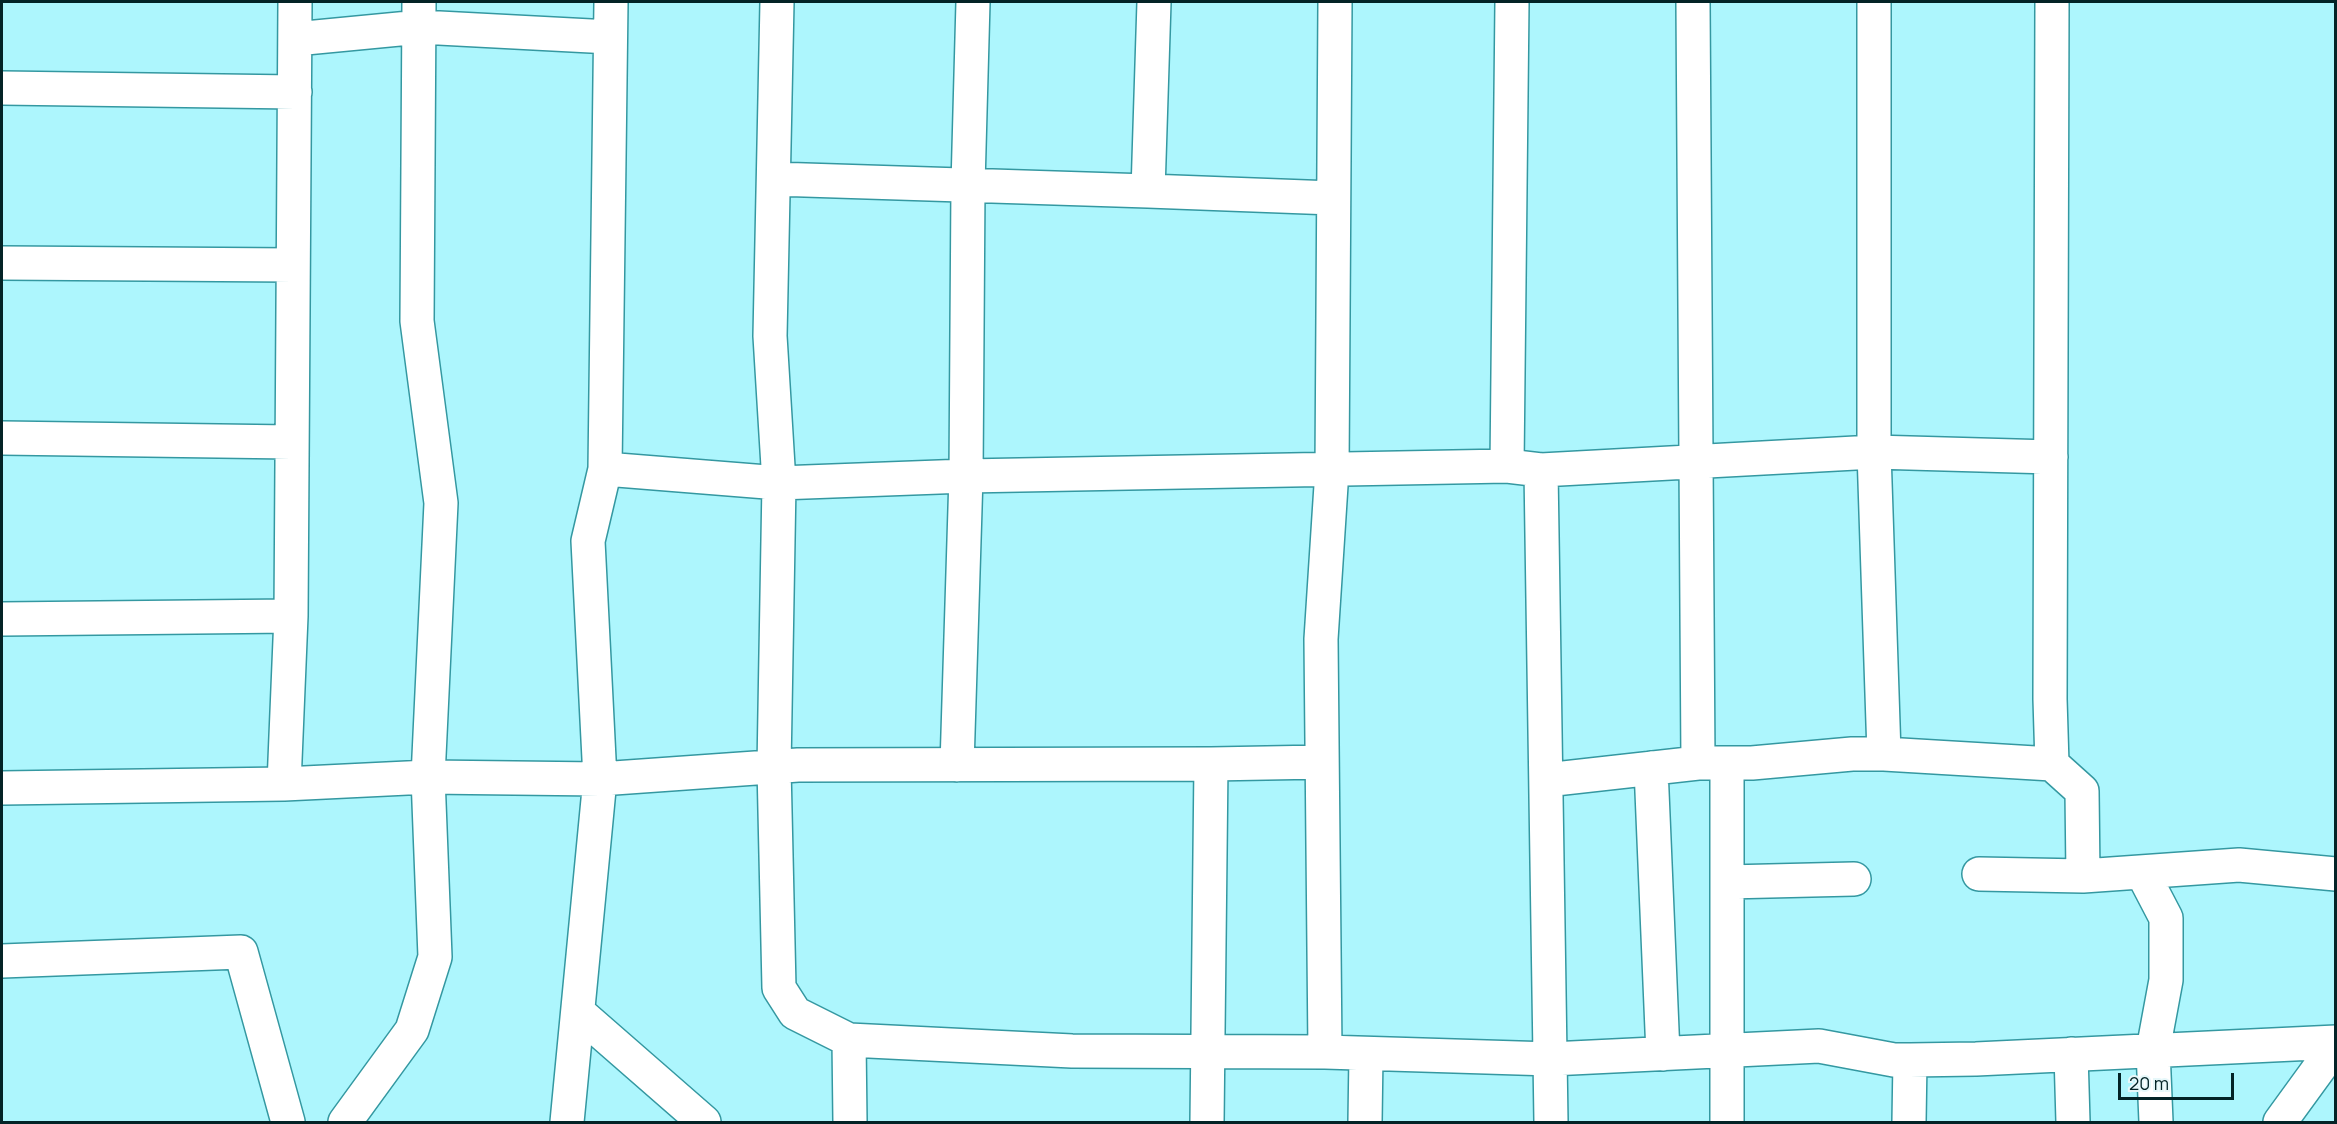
<!DOCTYPE html>
<style>
body{margin:0}
#map{position:relative;width:2337px;height:1124px;overflow:hidden;background:#adf6fd;font-family:Manrope,sans-serif}
canvas{display:block}
.frame{position:absolute;inset:0;border:3px solid #032326;pointer-events:none}
.scale{position:absolute;left:2118px;top:1073px;width:116px;height:27px;box-sizing:border-box;border:3px solid #032326;border-top:0;padding-left:8px;font-size:18px;line-height:21px;white-space:nowrap;color:#032326;-webkit-text-stroke:4px #e7f8fa;paint-order:stroke}
</style>
<div id="map">
<canvas width="2337" height="1124"></canvas>
<div class="frame"></div>
<div class="scale">20 m</div>
</div>
<script>
const context = document.querySelector('canvas').getContext('2d');
context.lineJoin = 'round';
function strokePath(path, color, width, dash) {
  context.strokeStyle = color;
  context.lineWidth = width;
  context.lineCap = dash ? 'butt' : 'round';
  context.setLineDash(dash || []);
  context.stroke(path);
}
const minor = new Path2D(`
 M777,2L770,336L779,483L774,767L779,988L795,1013L849,1040L1072,1051L1325,1052L1551,1059L1819,1046L1894,1060H1910L1976,1059L2336,1042
 M1693,2L1698,763
 M1874,2V452L1884,754
 M2052,2L2050,699L2052,764L2082,791L2083,876
 M295,39L420,27L610,37
 M2,88L295,92
 M774,179L1148,191L1154,2
 M1148,191L1333,198
 M2,263L293,265
 M2,438L291,442
 M1507,466L1512,2
 M605,469L779,483L966,476L1507,466L1541,470L1874,452L2051,457
 M1541,470L1551,1122
 M2,619L291,616
 M957,765L966,476L968,185L973,2
 M1651,768L1663,1054
 M1546,780L1698,763H1752L1852,754H1884L2052,764
 M284,784L291,616L295,2
 M2,788L284,784L428,777L600,779L798,765L1211,764L1322,762
 M2142,872L2166,918V980L2153,1050L2156,1122
 M1979,874L2083,876L2239,865L2336,874
 M1727,882L1854,879
 M2,961L241,952L288,1122
 M578,1012L704,1122
 M849,1040L850,1122
 M1325,1052L1321,639L1332,470L1335,2
 M2071,1054L2073,1122
 M345,1122L412,1030L435,957L428,777L441,503L417,321L419,2
 M567,1122L600,779L588,541L605,469L611,2
 M1207,1122L1211,764
 M1365,1122L1366,1054
 M1727,1122V763
 M1909,1122L1910,1060
 M2280,1122L2336,1045`);
strokePath(minor, '#3498a1', 36);
strokePath(minor, '#fff', 33);
</script>
